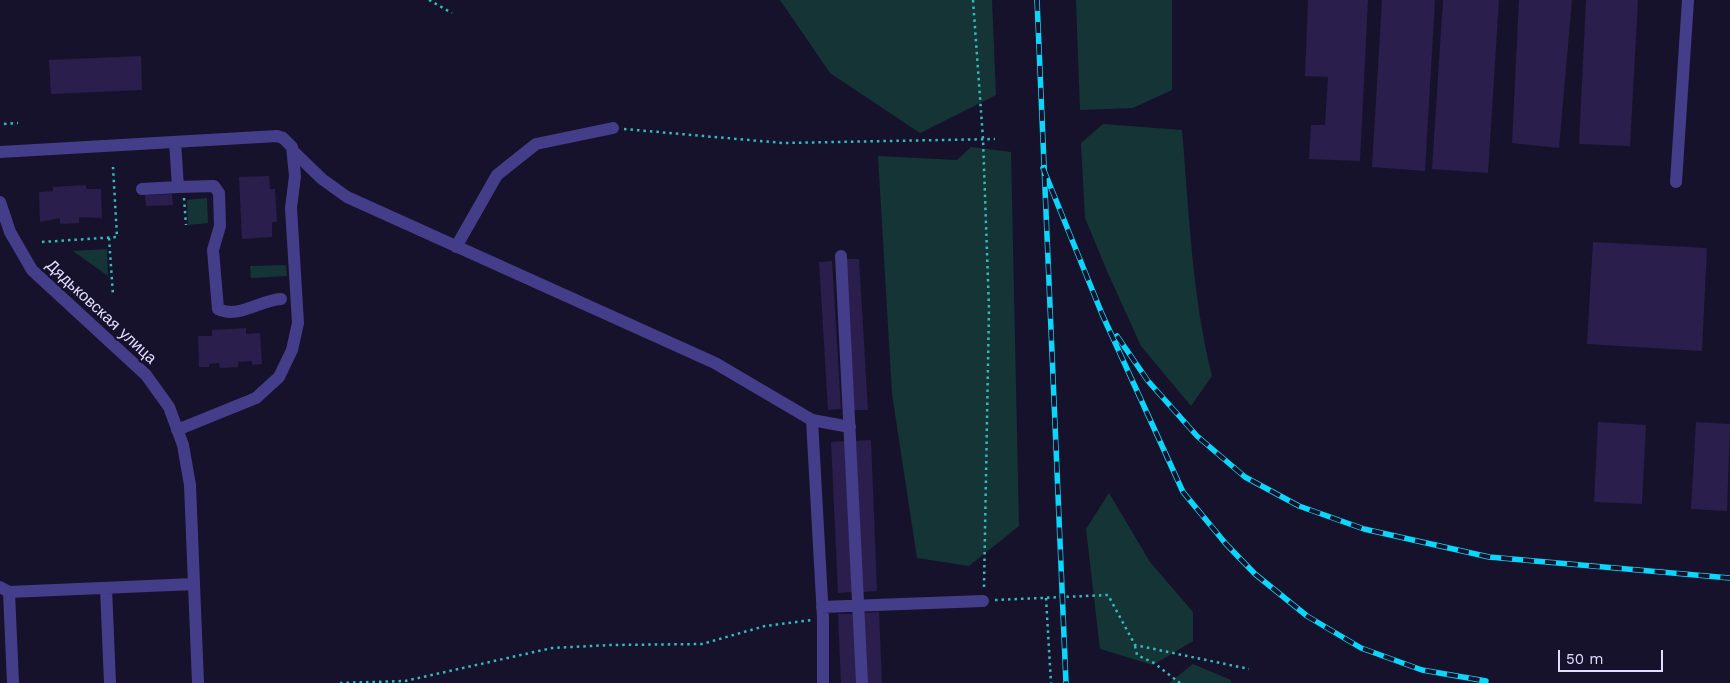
<!DOCTYPE html>
<meta charset="utf-8">
<style>
body{margin:0}
#map{position:relative;width:1730px;height:683px;overflow:hidden;background:#17122b;font-family:"Work Sans",sans-serif}
canvas{display:block}
.scale{position:absolute;left:1558px;top:650px;width:105px;height:22px;box-sizing:border-box;border:2px solid #e2dcff;border-top:0;padding-left:6px;font-size:15px;line-height:18px;white-space:nowrap;color:#e2dcff;-webkit-text-stroke:4px #17122b;paint-order:stroke}
</style>
<div id="map">
<canvas width="1730" height="683"></canvas>
<div class="scale">50 m</div>
</div>
<script>
const context = document.querySelector('canvas').getContext('2d');
context.lineJoin = 'round';
function fillPath(path, color) {
  context.fillStyle = color;
  context.fill(path, 'evenodd');
}
function strokePath(path, color, width, dash) {
  context.strokeStyle = color;
  context.lineWidth = width;
  context.lineCap = dash ? 'butt' : 'round';
  context.setLineDash(dash || []);
  context.stroke(path);
}
function label(font, color, halo, rows, align = 'center') {
  context.font = font + ' "Work Sans",sans-serif';
  context.lineWidth = 5;
  context.setLineDash([]);
  context.textBaseline = 'middle';
  context.strokeStyle = halo;
  context.fillStyle = color;
  for (const [text, x, y, turn = 0] of rows) {
    context.save();
    context.translate(x, y);
    context.rotate((+turn || 0) * Math.PI / 180);
    context.textAlign = isNaN(turn) ? turn : align;
    if (halo) context.strokeText(text, 0, 0);
    context.fillText(text, 0, 0);
    context.restore();
  }
}
fillPath(new Path2D(`
 M780,0H992L996,95L920,133L830,73Z
 M1076,0H1172V90L1133,108L1080,110Z
 M1103,124L1182,130C1189,212 1192,296 1212,376L1191,406L1141,346L1107,271L1085,218L1081,143Z
 M971,147L1011,152L1019,526L969,566L917,558L892,394L878,156L957,160Z
 M207,198L208,223L188,225L187,200Z
 M107,249L108,276L73,251Z
 M286,265L287,276L251,278L250,266Z
 M1109,493L1150,562L1193,612V641L1153,665L1100,649L1086,529Z
 M1193,664L1231,680V683H1169Z`), '#153435');
fillPath(new Path2D(`
 M1308,0H1368L1360,161L1309,159L1311,125H1325L1328,77L1305,76Z
 M1382,0H1435L1425,171L1372,167Z
 M1443,0H1499L1488,173L1432,169Z
 M1519,0H1572L1559,148L1512,143Z
 M1586,0H1638L1630,146L1579,144Z
 M141,56L142,90L51,94L49,60Z
 M269,176L270,189H275L277,222H272V237L242,239L239,177Z
 M86,185V189H101L102,218L79,217V223L60,224V218L40,222L39,192L53,191V187Z
 M172,194L173,205L146,206L145,195Z
 M1593,242L1707,248L1702,351L1587,344Z
 M846,259H859L868,410H854Z
 M832,261L841,409L828,410L819,262Z
 M246,328V334L260,333L262,364L252,365V361L238,362V367L220,368L219,363L209,364V367H199L198,336H212V330Z
 M1598,422L1646,425L1642,504L1594,502Z
 M1696,422L1730,424L1727,511L1691,509Z
 M871,440L877,591L862,592L856,441Z
 M846,441L853,592L838,593L831,442Z
 M879,612L882,683H866L863,613Z
 M838,614H854L857,683H841Z`), '#2a1e4c');
strokePath(new Path2D(`
 M429,0L452,13
 M973,0L983,139L989,309L984,587
 M4,124L18,123
 M624,129L783,143L995,139
 M184,198L186,225
 M109,238L113,295
 M42,242L117,237L113,167
 M1046,598L1051,683
 M995,600L1108,595L1135,645L1249,669
 M1135,646L1137,655L1154,663L1180,683
 M340,683L405,681L552,648L611,645L702,644L765,626L812,620`), '#32bcbb', 2.5, [2.5, 4]);
strokePath(new Path2D(`
 M175,142L178,187L214,186L219,193L220,226L213,250L218,309C239,319 260,300 281,299
 M293,151L322,179L347,197L715,363L812,420L823,618V683
 M0,152L277,136L283,138L292,147L295,176L291,208L298,323L292,350L279,377L256,398L177,430
 M1676,182L1688,0
 M142,189L178,187
 M0,202L10,232L32,270L146,375L169,407L183,445L190,485L198,683
 M456,247L497,175L536,144L613,128
 M841,256L862,683
 M812,420L850,427
 M0,587L9,592L13,683
 M106,588L110,683
 M9,592L194,584
 M822,607L983,601`), '#443d89', 12);
const rail = new Path2D(`
 M1037,0L1066,683
 M1043,168L1102,314L1183,492L1226,544L1255,574L1307,616L1361,648L1422,670L1486,681
 M1117,336L1148,381L1197,436L1245,477L1299,506L1364,529L1489,557L1730,578`);
strokePath(rail, '#0bd7fc', 5.5);
strokePath(rail, '#17122b', 4, [11]);
label('16px', '#e2dcff', '#17122b', [
 ["Дядьковская улица",101,312,43]
]);
</script>
